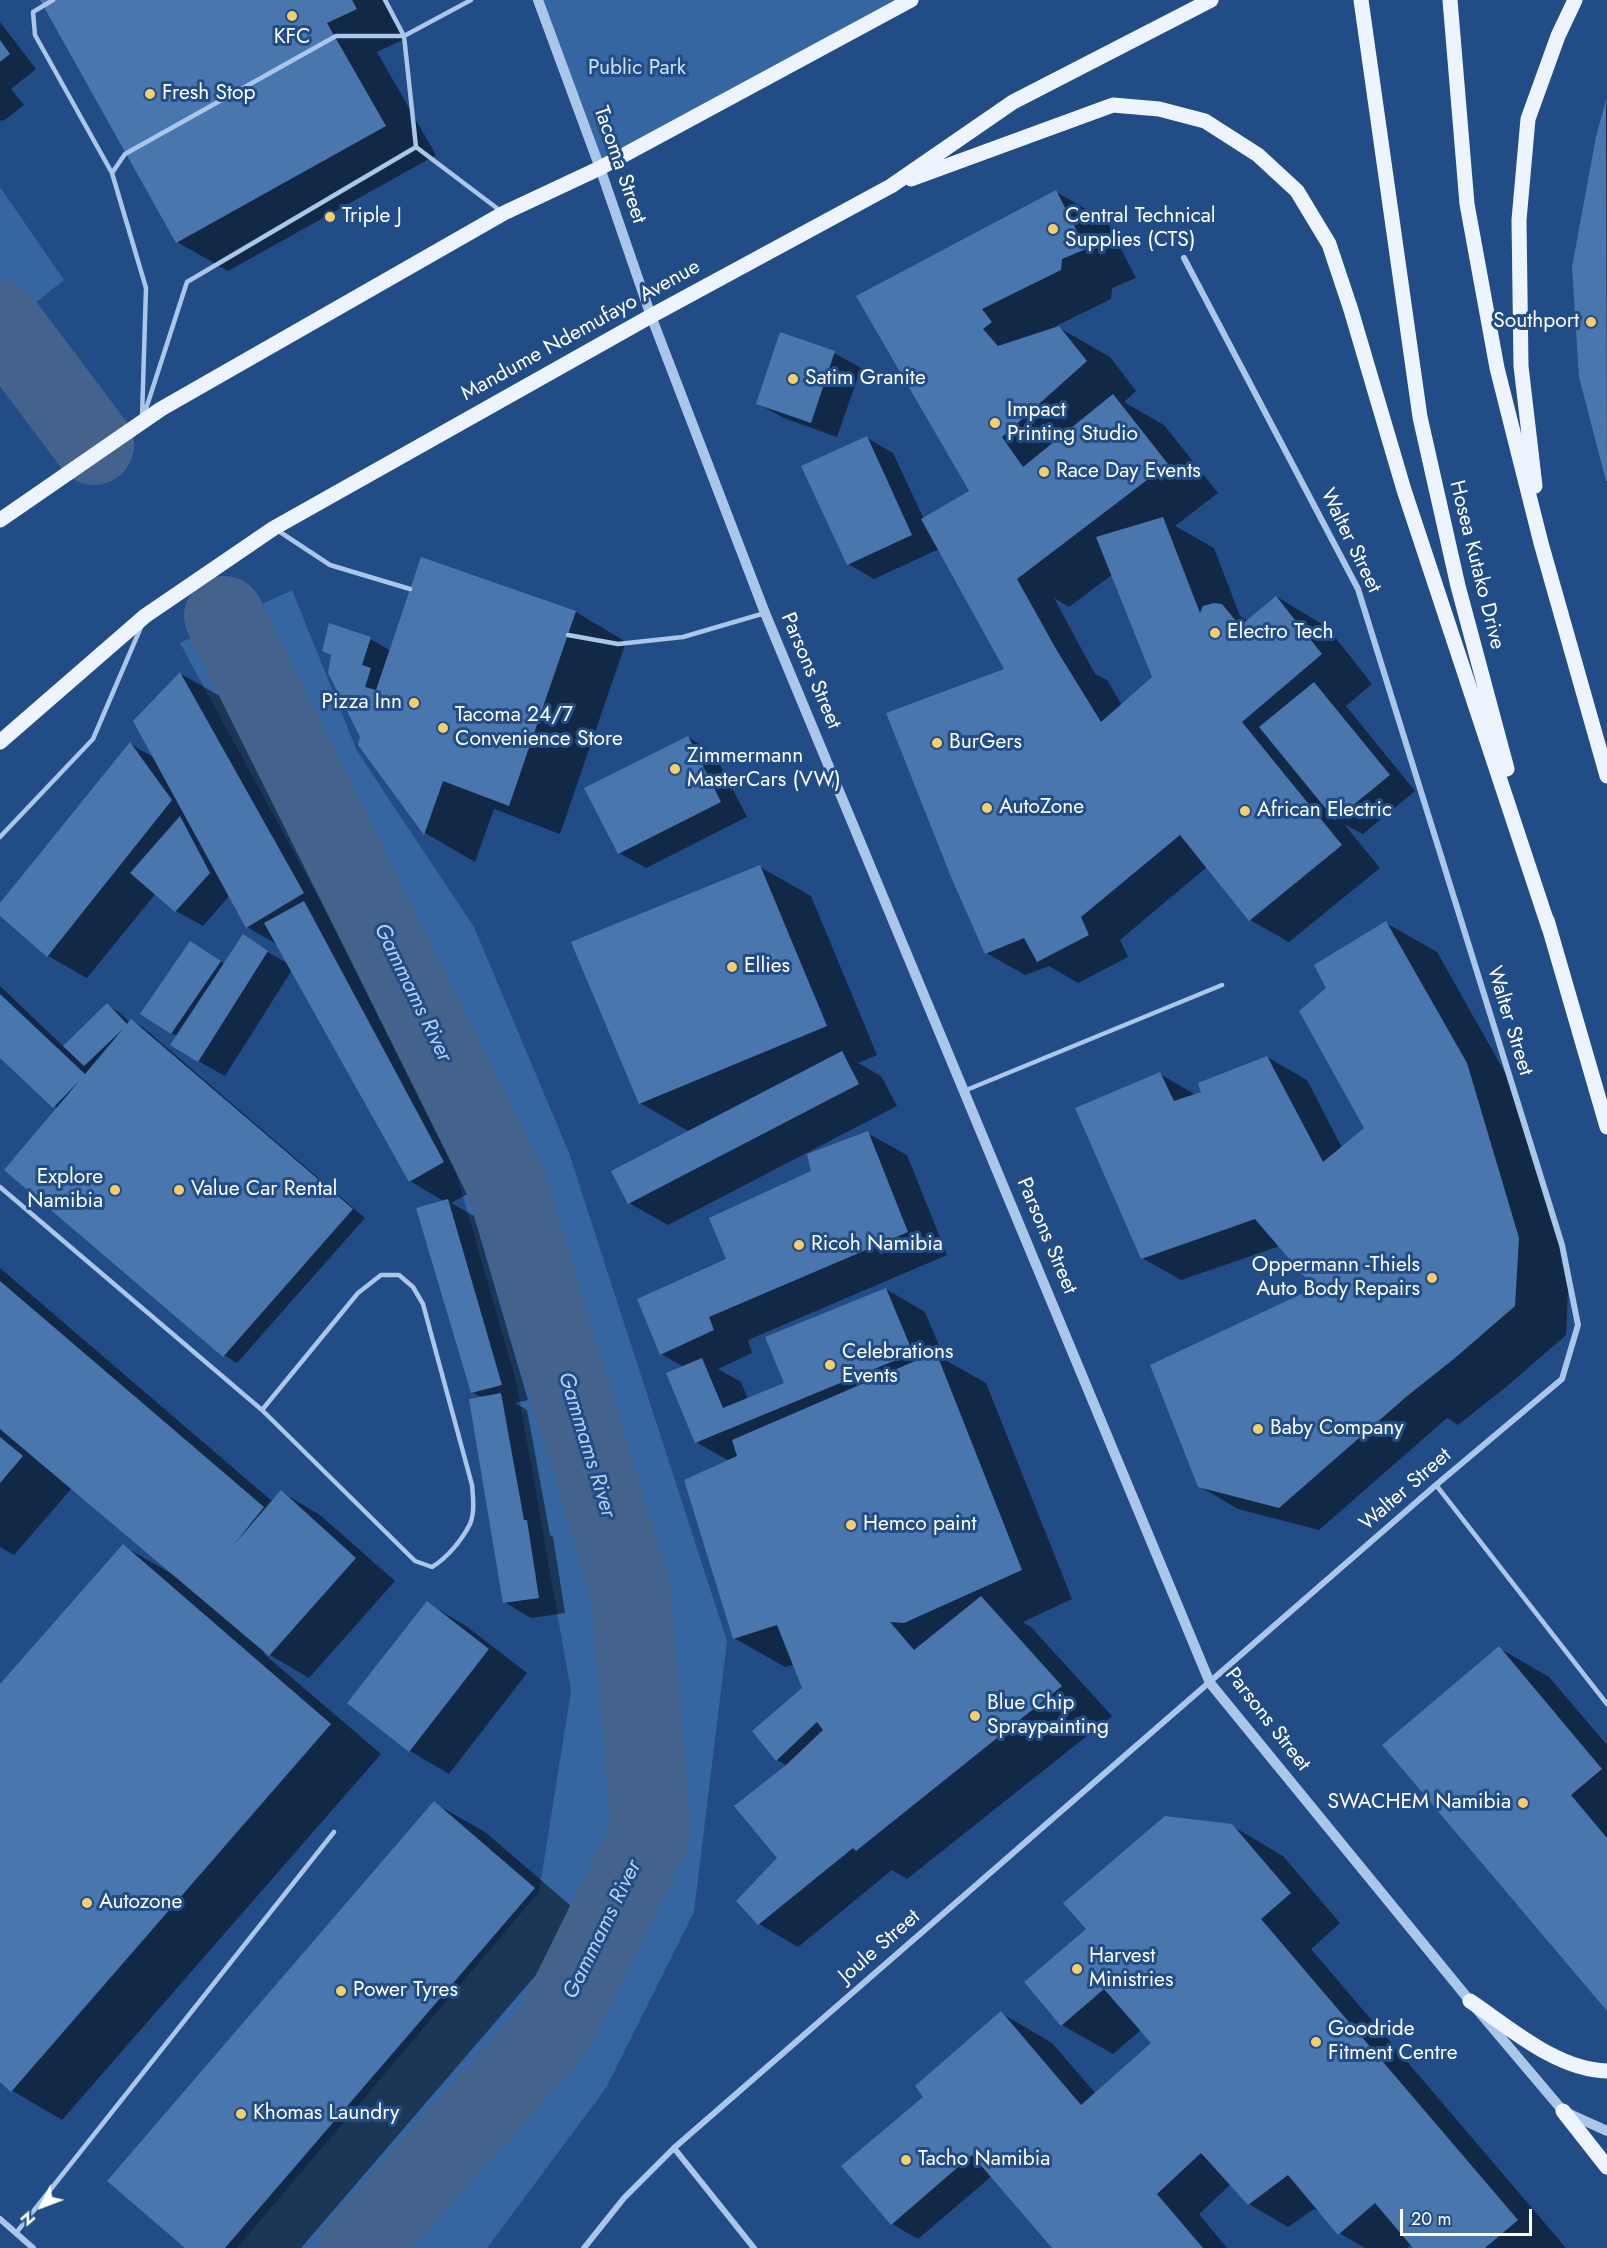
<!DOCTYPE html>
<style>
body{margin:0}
#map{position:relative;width:1607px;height:2248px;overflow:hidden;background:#214c85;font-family:Jost,sans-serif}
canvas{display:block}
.north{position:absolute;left:12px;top:2176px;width:60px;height:60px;-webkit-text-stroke:4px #214c85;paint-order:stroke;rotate:228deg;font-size:16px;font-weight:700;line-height:24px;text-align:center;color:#fff}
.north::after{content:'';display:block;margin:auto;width:21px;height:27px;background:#fff;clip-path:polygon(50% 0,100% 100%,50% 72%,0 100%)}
.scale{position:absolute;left:1400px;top:2209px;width:132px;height:27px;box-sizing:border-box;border:3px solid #fff;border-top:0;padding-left:8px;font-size:18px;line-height:21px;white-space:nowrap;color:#fff;-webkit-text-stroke:4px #214c85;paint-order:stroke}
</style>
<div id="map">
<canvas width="1607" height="2248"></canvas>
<div class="north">N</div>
<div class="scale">20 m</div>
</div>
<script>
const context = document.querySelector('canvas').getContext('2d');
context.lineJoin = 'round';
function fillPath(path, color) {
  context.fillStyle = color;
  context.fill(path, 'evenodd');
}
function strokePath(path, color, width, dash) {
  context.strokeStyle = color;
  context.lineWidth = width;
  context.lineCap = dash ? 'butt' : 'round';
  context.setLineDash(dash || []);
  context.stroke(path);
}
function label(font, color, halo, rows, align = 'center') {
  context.font = font + ' Jost,sans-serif';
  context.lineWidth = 6;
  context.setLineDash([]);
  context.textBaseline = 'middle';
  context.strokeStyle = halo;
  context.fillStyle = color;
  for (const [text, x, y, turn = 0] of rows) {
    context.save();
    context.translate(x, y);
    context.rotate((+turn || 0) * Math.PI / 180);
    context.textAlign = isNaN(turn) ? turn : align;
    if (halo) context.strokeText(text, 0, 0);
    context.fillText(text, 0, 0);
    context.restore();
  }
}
fillPath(new Path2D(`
 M538,0H898L600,168Z
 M0,187L64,280L0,331Z
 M292,590L357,751L474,927L569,1153L727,1641L694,1912L606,2088L487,2248H237L539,1892L571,1691L517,1385L443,1127L180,643Z`), '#3566a2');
fillPath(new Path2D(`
 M42,0H384L407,38L377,52L436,155L228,271L177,242Z
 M0,22L36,69L11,89L24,105L3,121L0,120Z
 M1607,103V474L1580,377L1597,137Z
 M1056,192L1107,221L1136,278L1112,288L1111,299L1056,326L1110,357L1136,391L1124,402L1164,425L1218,493L1175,526L1214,548L1240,616L1248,621L1277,597L1327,627L1372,684L1346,706L1415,791L1363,834L1344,824L1380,868L1289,942L1250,920L1207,867L1120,940L1128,957L1078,983L1049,966L1025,975L986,953L1006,670L939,549L874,579L848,564L867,438L893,453L924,519L970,493L858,296ZM1113,574L1154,677L1122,705L1107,680L1095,674L1054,598L1069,607Z
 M781,334L834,353L861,368L837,437L784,418L757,403Z
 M422,559L576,612L626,642L560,834L494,809L475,862L425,833L359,744L362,736L333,656L370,639L391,651Z
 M181,674L220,696L342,916L334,921L343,926L483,1185L451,1203L474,1216L528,1400L515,1403L527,1410L550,1535L553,1537L565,1613L531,1618L504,1602L483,1398L472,1392L445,1202L410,1181L292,970L225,1076L198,1061L177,1036L171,1033L191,943L225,964L262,949L287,963L278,945L247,927L230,895L203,926L176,911L156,893L87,978L48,956L0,914V905L130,744L155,758Z
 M688,737L714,753L747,817L646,868L619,853Z
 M760,867L811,896L877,1055L858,1063L881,1076L897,1106L668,1225L629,1203L690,1132L640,1103Z
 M1386,923L1437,952L1517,1094L1569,1268L1566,1335L1506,1387L1458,1425L1447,1418L1319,1530L1238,1509L1199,1486L1316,1289L1280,1246L1181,1280L1142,1258L1160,1074L1196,1095L1267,1057L1307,1080L1342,1148L1366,1128L1328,988Z
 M0,986L64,1047L107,1005L120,1013L130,1023L132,1021L144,1028L365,1218L237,1363L224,1355L58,1109L0,1056Z
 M867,1133L907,1155L947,1255L748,1340L752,1353L718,1369L741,1382L748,1399L786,1383L886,1289L925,1312L945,1360L986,1383L1072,1599L1023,1622L1031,1627L1112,1716L907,1879L892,1870L798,1947L759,1924L738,1901L779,1859L788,1766L777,1760L754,1731L804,1689L793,1665L785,1667L734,1638L729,1461L696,1442L684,1367L661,1354L728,1259L813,1172Z
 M0,1268L273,1502L281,1492L320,1515L395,1581L309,1678L265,1652L264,1654L381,1754L62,2120L11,2090L0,2080V1687L123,1546L174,1575V1574L72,1488L14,1555L0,1547Z
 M427,1603L466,1626L527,1673L449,1774L410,1751Z
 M1499,1648L1549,1677L1607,1745V2009Z
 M434,1803L485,1832L585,1918L301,2248H187Z
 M1232,1826L1283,1856L1340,1923L1311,1949L1566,2248H1415L1412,2244L1407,2248H1365L1339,2233L1324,2215L1314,2209L1288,2227L1249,2204L1231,2184L1199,2214L1227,2248H1055L993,2175L918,2239L892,2224L931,2103L1001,2013L1052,2043L1096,2094L1153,2044L1141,2030L1113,2054L1062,2025Z`), '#0007');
strokePath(new Path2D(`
 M0,320L94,445
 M224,616L507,1185L631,1592L651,1832L553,2031L358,2248`), '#43638c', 80);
fillPath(new Path2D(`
 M40,0H352L357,9L327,23L386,126L176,243Z
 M0,40L10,54L0,62Z
 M1606,100L1607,481H1606L1579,377L1572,267L1596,137Z
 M1056,190L1086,249L1062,259L1061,270L982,309L992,322L983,329L998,346L1059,326L1087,361L1002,437L1023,467L1113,394L1168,464L1017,579L1056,649L1101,722L1152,677L1096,537L1163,517L1200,613L1203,606L1214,603L1222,604L1240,626L1276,596L1322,654L1242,722L1342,845L1249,921L1180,835L1081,917L1089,935L1037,962L1024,938L985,954L951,877L886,713L1004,669L921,519L969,491L856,296Z
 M780,332L835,351L811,423L756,404Z
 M867,436L912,535L847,565L801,466Z
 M421,557L576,611L509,806L443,781L424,835L358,745L360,737L328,673L331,655L322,651L329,623L371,637L362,665L371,668L365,687L376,690Z
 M180,672L304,893L246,928L133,721Z
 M1314,682L1390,775L1335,820L1259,727Z
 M688,736L721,802L618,854L584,788Z
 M130,742L172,800L47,957L0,916V903Z
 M180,816L210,873L175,912L130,873Z
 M760,865L827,1026L639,1104L571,942Z
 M304,901L444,1162L409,1182L264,923Z
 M1386,921L1467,1063L1519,1238L1515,1306L1455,1358L1406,1397L1279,1508L1198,1487L1150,1365L1314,1288L1255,1219L1141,1259L1075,1108L1160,1072L1174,1101L1201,1092L1198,1083L1267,1056L1323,1162L1364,1128L1299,1011L1326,988L1314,965Z
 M243,934L268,951L198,1062L170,1045Z
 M190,941L221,961L171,1034L140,1014Z
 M0,994L85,1074L123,1029L84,1066L63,1046L107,1003L127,1024L131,1019L353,1209L223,1357L4,1170L80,1080L53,1108L0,1058Z
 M842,1051L859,1084L628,1204L611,1171Z
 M868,1131L908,1232L709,1317L714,1330L660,1355L637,1299L726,1259L709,1218L811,1171L807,1154Z
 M448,1199L502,1385L471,1393L416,1208Z
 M0,1281L264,1507L232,1547L281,1490L356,1558L269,1656L0,1429Z
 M886,1288L913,1353L695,1443L666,1373L702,1358L723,1408L784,1383L765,1337Z
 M936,1352L1022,1570L904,1623L890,1622L914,1650L981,1596L1062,1686L856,1851L853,1848L758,1925L736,1901L777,1858L734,1806L785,1766L823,1730L817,1722L776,1761L752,1731L802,1688L777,1625L733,1639L684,1480L737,1456L732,1440Z
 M501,1393L524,1520H527L539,1598L503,1603L469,1399Z
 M0,1437L23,1456L0,1483Z
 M123,1544L331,1724L11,2092L0,2082V1684Z
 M427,1601L489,1649L409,1752L347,1703Z
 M1499,1646L1602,1769L1571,1795L1607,1838V2011L1382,1745Z
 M434,1801L535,1888L225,2248H185L107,2181Z
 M1165,1816L1232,1824L1291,1893L1261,1919L1518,2220L1485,2248H1413L1375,2203L1338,2235L1288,2175L1248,2205L1201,2153L1157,2194L1203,2248H1052L972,2155L891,2225L841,2166L923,2097L915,2086L1001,2011L1081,2105L1151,2043L1104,1989L1061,2026L1024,1982L1086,1929L1063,1903Z`), '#4a76ae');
strokePath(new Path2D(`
 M53,0L33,12L35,35L112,173
 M385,0L404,36L416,147
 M144,415L187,282L416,147L502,212
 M142,418L146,288L112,173L125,154L336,36H404L471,0
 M277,530L330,565L410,589
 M568,635L618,644L683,637L765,613
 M0,837L93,739L141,627
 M964,1091L1222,985
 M0,1187L262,1410L415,1561L432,1567C447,1558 462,1540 470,1524C475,1512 473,1497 472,1485L423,1304L413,1287L399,1275H381L358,1293L262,1410
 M1436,1485L1607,1704
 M16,2233L334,1832`), '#aac6e9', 4.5);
strokePath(new Path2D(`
 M674,2148L754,2248
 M0,2219L33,2248
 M584,2248L624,2198L674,2148L1436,1485L1562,1379L1578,1325L1562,1245L1358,589L1184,258`), '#aac6e9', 6);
strokePath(new Path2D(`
 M538,0L600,168L651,316L765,613L1210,1683L1470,2001L1563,2111L1607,2131`), '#aac6e9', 10);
strokePath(new Path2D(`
 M1361,0L1420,417L1458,586L1507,769
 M1450,0L1467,204L1497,368L1541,543L1607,776
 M911,179L1113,105L1159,109L1205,121L1258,155L1297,191L1329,244L1351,310L1404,490L1549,928
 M1535,486L1521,366L1519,220L1528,119L1558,36L1575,0
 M0,520L161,409L504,213L600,168L911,0
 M0,742L145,616L274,528L651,316L891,186L1013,102L1211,0
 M1547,920L1607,1127
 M1470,2001C1510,2028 1557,2070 1607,2071
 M1563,2111L1607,2167`), '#edf4fe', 15);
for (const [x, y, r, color] of [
 [292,16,6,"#f6ce6b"],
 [150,94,6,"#f6ce6b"],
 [330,217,6,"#f6ce6b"],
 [1053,229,6,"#f6ce6b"],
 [1591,322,6,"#f6ce6b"],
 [793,379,6,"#f6ce6b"],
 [995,423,6,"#f6ce6b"],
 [1044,472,6,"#f6ce6b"],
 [1215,633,6,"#f6ce6b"],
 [414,703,6,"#f6ce6b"],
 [443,728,6,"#f6ce6b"],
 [937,743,6,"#f6ce6b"],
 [675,769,6,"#f6ce6b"],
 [987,808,6,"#f6ce6b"],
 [1245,811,6,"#f6ce6b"],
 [732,967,6,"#f6ce6b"],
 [115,1190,6,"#f6ce6b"],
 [179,1190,6,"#f6ce6b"],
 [799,1245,6,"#f6ce6b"],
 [1432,1278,6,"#f6ce6b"],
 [830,1365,6,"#f6ce6b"],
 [1258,1429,6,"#f6ce6b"],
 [851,1525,6,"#f6ce6b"],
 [975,1716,6,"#f6ce6b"],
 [1523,1803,6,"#f6ce6b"],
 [87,1903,6,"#f6ce6b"],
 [1077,1969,6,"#f6ce6b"],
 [341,1991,6,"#f6ce6b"],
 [1316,2042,6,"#f6ce6b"],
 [241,2114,6,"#f6ce6b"],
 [906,2160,6,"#f6ce6b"]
]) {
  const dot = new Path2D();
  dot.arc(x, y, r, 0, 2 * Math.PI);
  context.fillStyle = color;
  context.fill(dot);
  strokePath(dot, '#214c85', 2);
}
label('21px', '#fff', '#214c85', [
 ["KFC",292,38,"center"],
 ["Fresh Stop",162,94],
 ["Triple J",342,217],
 ["Central Technical",1065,217],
 ["Supplies (CTS)",1065,241],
 ["Southport",1579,322,"right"],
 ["Satim Granite",805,379],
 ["Impact",1007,411],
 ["Printing Studio",1007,435],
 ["Race Day Events",1056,472],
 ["Electro Tech",1227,633],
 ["Pizza Inn",402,703,"right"],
 ["Tacoma 24/7",455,716],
 ["Convenience Store",455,740],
 ["BurGers",949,743],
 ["Zimmermann",687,757],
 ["MasterCars (VW)",687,781],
 ["AutoZone",999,808],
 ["African Electric",1257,811],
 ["Ellies",744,967],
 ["Explore",103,1178,"right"],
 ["Namibia",103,1202,"right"],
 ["Value Car Rental",191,1190],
 ["Ricoh Namibia",811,1245],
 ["Oppermann -Thiels",1420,1266,"right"],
 ["Auto Body Repairs",1420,1290,"right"],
 ["Celebrations",842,1353],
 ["Events",842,1377],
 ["Baby Company",1270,1429],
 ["Hemco paint",863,1525],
 ["Blue Chip",987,1704],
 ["Spraypainting",987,1728],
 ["SWACHEM Namibia",1511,1803,"right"],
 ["Autozone",99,1903],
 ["Harvest",1089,1957],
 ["Ministries",1089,1981],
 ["Power Tyres",353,1991],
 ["Goodride",1328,2030],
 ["Fitment Centre",1328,2054],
 ["Khomas Laundry",253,2114],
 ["Tacho Namibia",918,2160]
], 'left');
label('21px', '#cee1f7', '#214c85', [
 ["Public Park",637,69]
]);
label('21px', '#fff', '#214c85', [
 ["Tacoma Street",619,165,71],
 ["Mandume Ndemufayo Avenue",581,331,-29],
 ["Walter Street",1350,541,64],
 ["Hosea Kutako Drive",1476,565,76],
 ["Parsons Street",810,671,67],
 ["Walter Street",1509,1021,73],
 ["Parsons Street",1046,1236,67],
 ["Walter Street",1406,1490,-41],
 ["Parsons Street",1267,1720,52],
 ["Joule Street",880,1947,-41]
]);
label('italic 22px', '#b5d0f1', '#214c85', [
 ["Gammams River",412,993,64],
 ["Gammams River",586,1445,73],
 ["Gammams River",603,1930,-64]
]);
</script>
